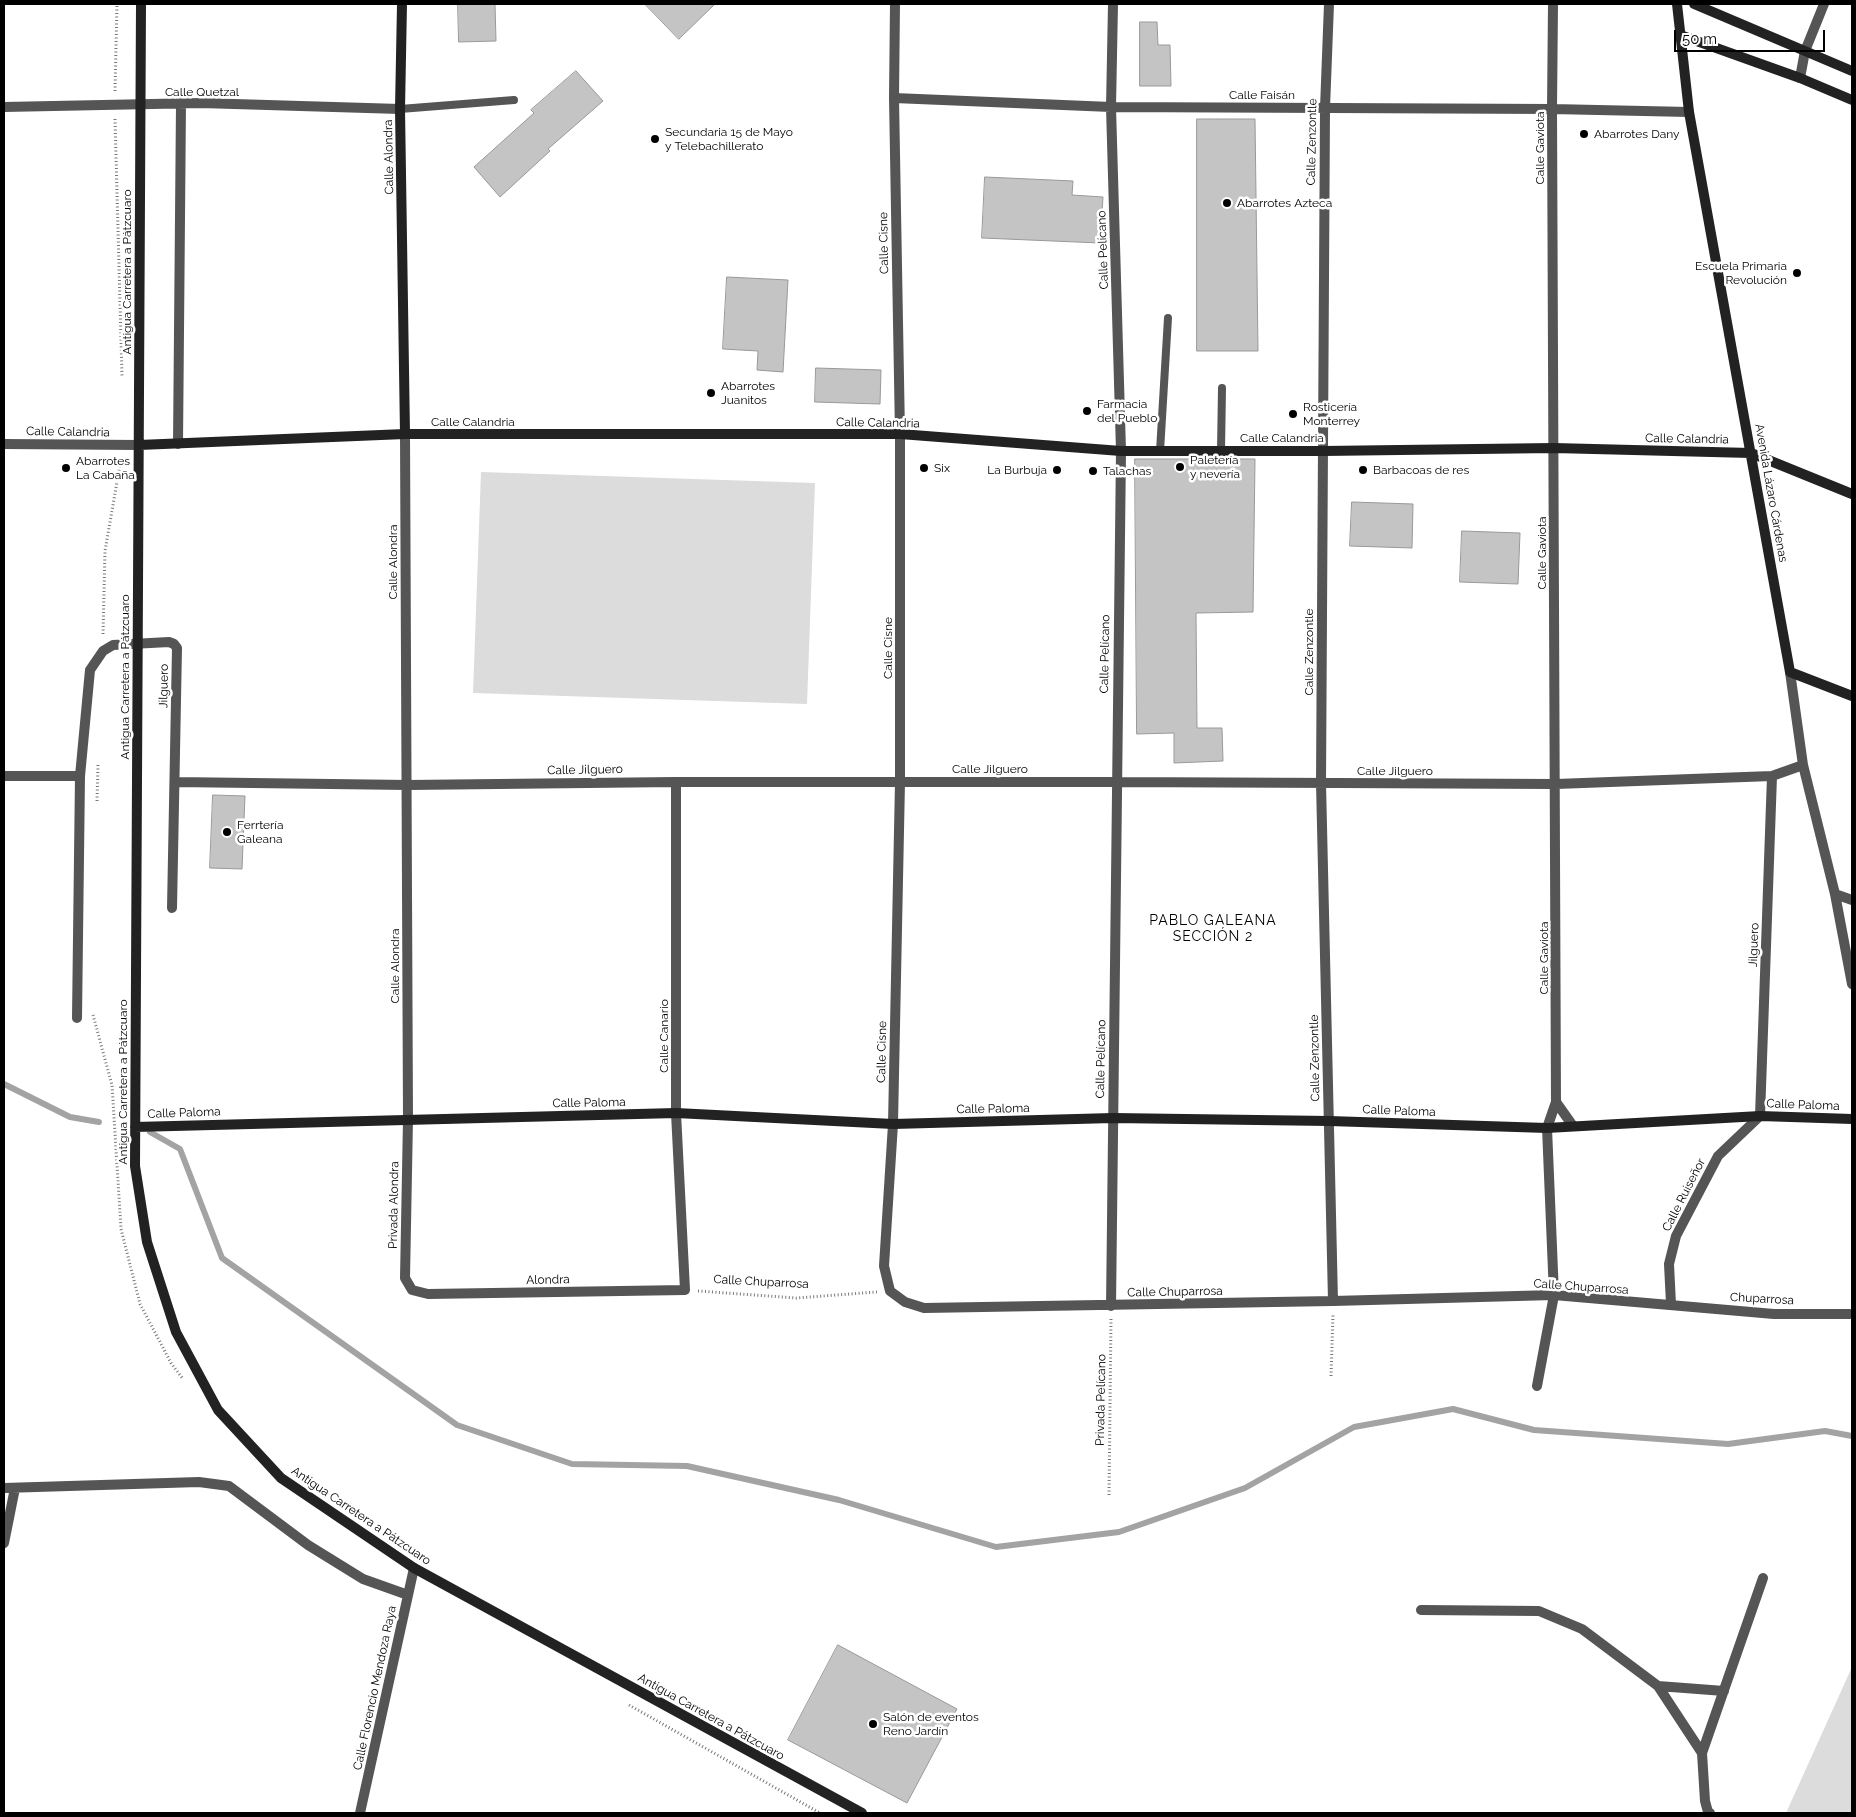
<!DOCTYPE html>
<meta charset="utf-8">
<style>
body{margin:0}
#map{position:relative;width:1856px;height:1817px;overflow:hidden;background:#fff;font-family:Raleway,sans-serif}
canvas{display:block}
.frame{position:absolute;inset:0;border:5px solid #000;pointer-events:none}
.scale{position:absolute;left:1674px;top:30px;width:151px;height:22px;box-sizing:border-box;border:2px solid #000;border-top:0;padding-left:6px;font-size:15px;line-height:18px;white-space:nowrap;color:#000;-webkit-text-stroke:4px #fff;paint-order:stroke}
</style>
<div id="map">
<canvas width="1856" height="1817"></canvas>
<div class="frame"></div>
<div class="scale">50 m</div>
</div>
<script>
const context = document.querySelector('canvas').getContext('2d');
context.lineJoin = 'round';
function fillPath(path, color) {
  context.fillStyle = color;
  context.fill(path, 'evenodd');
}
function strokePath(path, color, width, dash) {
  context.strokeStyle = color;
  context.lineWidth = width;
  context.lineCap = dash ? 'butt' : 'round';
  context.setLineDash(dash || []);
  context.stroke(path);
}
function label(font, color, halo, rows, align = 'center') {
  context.font = font + ' Raleway,sans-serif';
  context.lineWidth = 5;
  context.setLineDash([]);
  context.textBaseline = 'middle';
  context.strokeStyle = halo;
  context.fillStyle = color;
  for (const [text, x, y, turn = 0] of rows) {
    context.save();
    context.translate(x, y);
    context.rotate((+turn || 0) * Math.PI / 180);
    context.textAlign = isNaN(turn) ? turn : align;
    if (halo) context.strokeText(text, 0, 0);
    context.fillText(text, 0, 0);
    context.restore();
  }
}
fillPath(new Path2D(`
 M481,472L815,483L807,704L473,693Z
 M1852,1667V1813H1786Z`), '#dcdcdc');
strokePath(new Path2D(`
 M4,1084L70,1117L99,1122
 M150,1132L180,1149L222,1258L457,1425L572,1464L687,1466L839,1500L996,1547L1119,1532L1245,1488L1354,1427L1453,1409L1534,1430L1728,1444L1825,1431L1852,1436`), '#a3a3a3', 6);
const building = new Path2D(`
 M458,4H495L496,41L459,42Z
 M645,4H715L679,39Z
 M1140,22H1157L1158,45H1170L1171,86H1140Z
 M576,71L603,101L548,149L550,151L500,197L474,167L534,113L531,110Z
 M1197,119H1255L1258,351H1197Z
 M985,177L1073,181L1072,195L1103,197L1100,243L982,238Z
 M727,277L788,280L783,372L757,370L758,351L723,349Z
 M816,368L881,370L880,404L815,402Z
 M1135,459H1255L1253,612L1196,613L1197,728H1222L1223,761L1174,763V733L1137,734Z
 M1352,502L1413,504L1412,548L1350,546Z
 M1462,531L1520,533L1518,584L1460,582Z
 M213,795L245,796L242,869L210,868Z
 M838,1645L957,1709L907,1803L788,1740Z`);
fillPath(building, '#c4c4c4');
strokePath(building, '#999', 1);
strokePath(new Path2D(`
 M115,91L117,4
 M115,119L122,376
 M103,634L105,551L121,459
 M97,801L98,765
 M93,1015L112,1085L121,1229L140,1304L171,1363L183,1379
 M698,1291L796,1298L877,1292
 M1331,1376L1333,1314
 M1109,1495L1111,1319
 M629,1705L820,1813`), '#777', 3, [1, 2.5]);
strokePath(new Path2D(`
 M400,109L514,100
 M1160,451L1168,318
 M1221,451L1222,388`), '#555', 8);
strokePath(new Path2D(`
 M895,4L894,98L900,434V782L893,1124L884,1266L890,1291L905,1302L924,1308L1333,1301L1554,1295L1774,1314H1852
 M1329,4L1325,108L1321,783L1333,1301
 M1800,78L1805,51L1824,4
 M894,98L1111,107L1552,109L1689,112
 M4,107L201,103L400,109
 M405,434L408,1119L405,1278L412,1290L428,1294L685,1290L676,1113V782
 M4,444L139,445
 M178,444L181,103
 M1790,672L1803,765L1835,894L1852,984
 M4,776H80
 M175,782L408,785L676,782H1116L1556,784L1772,776L1803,765
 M1835,894L1852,900
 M77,1018L80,776L90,670L103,651L113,645L169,642L174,644L177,648L172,908
 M1556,1102L1573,1126
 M1671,1304L1669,1264L1676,1236L1718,1156L1760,1116L1772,776
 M1111,1306L1121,451L1111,107L1113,4
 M1537,1386L1554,1295L1547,1128L1556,1102L1552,109L1553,4
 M4,1488L199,1482L229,1486L308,1545L363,1579L408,1595
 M4,1543L15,1488
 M1421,1610L1539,1611L1582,1629L1658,1686L1702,1753L1705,1801L1708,1812L1710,1813
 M1658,1686L1724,1691
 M1702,1753L1763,1578
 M360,1813L414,1568`), '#555', 10);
strokePath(new Path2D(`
 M141,4L135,1166L147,1242L176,1332L218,1410L281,1478L414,1568L862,1813
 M402,4L400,109L405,434
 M1677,4L1689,112L1790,672L1852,696
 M1694,4L1852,71
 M1680,35L1800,78L1852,100
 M139,445L405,434H900L1121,451H1323L1554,448L1751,453L1852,494
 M135,1127L676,1113L893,1124L1113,1118L1329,1121L1547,1128L1760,1116L1852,1119`), '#222', 10);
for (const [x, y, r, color] of [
 [1584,134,5,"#000"],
 [655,139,5,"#000"],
 [1227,203,5,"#000"],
 [1797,273,5,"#000"],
 [711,393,5,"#000"],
 [1087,411,5,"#000"],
 [1293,414,5,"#000"],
 [1180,467,5,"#000"],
 [66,468,5,"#000"],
 [924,468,5,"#000"],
 [1057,470,5,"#000"],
 [1363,470,5,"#000"],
 [1093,471,5,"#000"],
 [227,832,5,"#000"],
 [873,1724,5,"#000"]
]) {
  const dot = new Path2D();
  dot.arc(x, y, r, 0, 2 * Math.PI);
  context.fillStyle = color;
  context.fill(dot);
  strokePath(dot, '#fff', 2);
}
label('12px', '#000', '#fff', [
 ["Calle Quetzal",202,92],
 ["Calle Faisán",1262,95],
 ["Calle Zenzontle",1312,142,-89],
 ["Calle Gaviota",1540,148,-90],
 ["Calle Alondra",389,157,-91],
 ["Calle Cisne",884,243,-91],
 ["Calle Pelícano",1103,250,-92],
 ["Antigua Carretera a Pátzcuaro",127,272,-90],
 ["Calle Calandria",473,422],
 ["Calle Calandria",878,423,1],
 ["Calle Calandria",68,432,1],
 ["Calle Calandria",1282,438],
 ["Calle Calandria",1687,439,1],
 ["Avenida Lázaro Cárdenas",1771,493,80],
 ["Calle Gaviota",1542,553,-90],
 ["Calle Alondra",393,562,-90],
 ["Calle Cisne",888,648,-90],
 ["Calle Zenzontle",1309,652,-90],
 ["Calle Pelícano",1105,654,-89],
 ["Antigua Carretera a Pátzcuaro",125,677,-90],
 ["Jilguero",164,686,-89],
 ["Calle Jilguero",990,769],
 ["Calle Jilguero",585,770,-1],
 ["Calle Jilguero",1395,771],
 ["Jilguero",1754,945,-88],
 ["Calle Gaviota",1544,958,-90],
 ["Calle Alondra",395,966,-90],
 ["Calle Canario",664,1036,-90],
 ["Calle Cisne",882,1052,-89],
 ["Calle Zenzontle",1315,1058,-91],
 ["Calle Pelícano",1101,1059,-89],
 ["Antigua Carretera a Pátzcuaro",123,1082,-90],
 ["Calle Paloma",589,1103,-1],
 ["Calle Paloma",1803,1105,2],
 ["Calle Paloma",993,1109,-1],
 ["Calle Paloma",1399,1111,2],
 ["Calle Paloma",184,1113,-2],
 ["Calle Ruiseñor",1684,1195,-63],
 ["Privada Alondra",394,1205,-89],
 ["Alondra",548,1280,-1],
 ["Calle Chuparrosa",761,1282,3],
 ["Calle Chuparrosa",1581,1287,4],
 ["Calle Chuparrosa",1175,1292,-1],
 ["Chuparrosa",1762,1299,3],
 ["Privada Pelícano",1101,1400,-89],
 ["Antigua Carretera a Pátzcuaro",361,1516,34],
 ["Calle Florencio Mendoza Raya",375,1688,-78],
 ["Antigua Carretera a Pátzcuaro",711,1717,29]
]);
label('12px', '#000', '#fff', [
 ["Secundaria 15 de Mayo",665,132],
 ["y Telebachillerato",665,146],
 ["Abarrotes Dany",1594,134],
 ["Abarrotes Azteca",1237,203],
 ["Escuela Primaria",1787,266,"right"],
 ["Revolución",1787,280,"right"],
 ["Abarrotes",721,386],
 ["Juanitos",721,400],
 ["Farmacia",1097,404],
 ["del Pueblo",1097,418],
 ["Rosticería",1303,407],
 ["Monterrey",1303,421],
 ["Paletería",1190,460],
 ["y nevería",1190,474],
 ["Abarrotes",76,461],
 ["La Cabaña",76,475],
 ["Six",934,468],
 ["La Burbuja",1047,470,"right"],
 ["Barbacoas de res",1373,470],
 ["Talachas",1103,471],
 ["Ferrtería",237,825],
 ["Galeana",237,839],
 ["Salón de eventos",883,1717],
 ["Reno Jardín",883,1731]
], 'left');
context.letterSpacing = '1px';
label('14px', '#000', '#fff', [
 ["PABLO GALEANA",1213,921],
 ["SECCIÓN 2",1213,937]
]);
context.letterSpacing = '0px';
</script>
